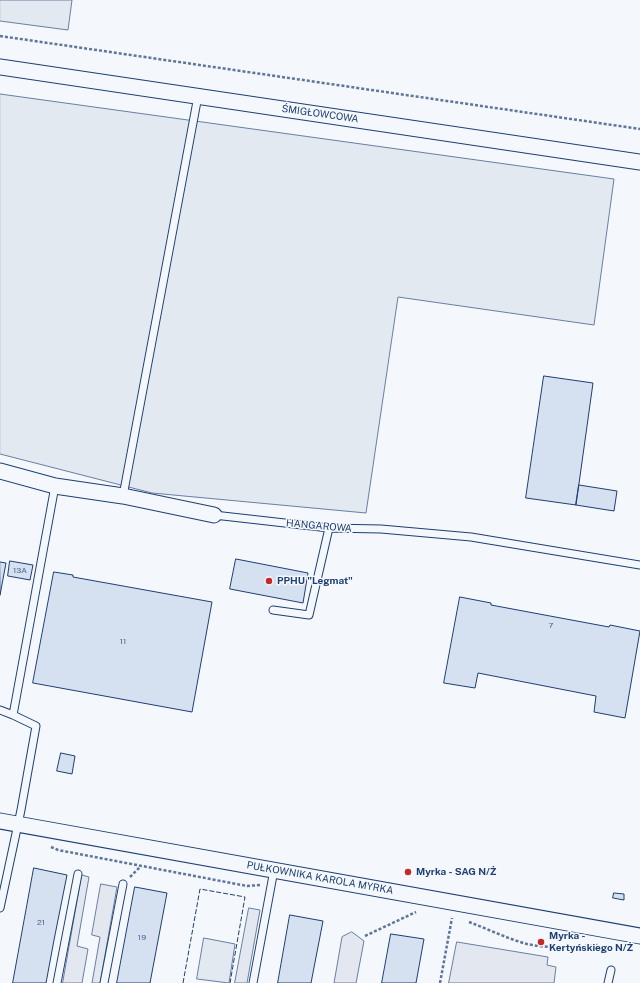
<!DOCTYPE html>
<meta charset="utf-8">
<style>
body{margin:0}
canvas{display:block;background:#f4f7fb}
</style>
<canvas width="640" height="983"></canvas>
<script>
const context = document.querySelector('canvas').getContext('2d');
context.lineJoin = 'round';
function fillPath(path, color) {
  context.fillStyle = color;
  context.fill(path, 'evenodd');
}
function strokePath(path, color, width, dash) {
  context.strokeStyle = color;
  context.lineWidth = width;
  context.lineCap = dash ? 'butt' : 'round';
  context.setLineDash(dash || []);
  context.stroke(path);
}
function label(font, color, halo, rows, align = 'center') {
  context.font = font + ' "Public Sans",sans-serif';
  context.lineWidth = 3;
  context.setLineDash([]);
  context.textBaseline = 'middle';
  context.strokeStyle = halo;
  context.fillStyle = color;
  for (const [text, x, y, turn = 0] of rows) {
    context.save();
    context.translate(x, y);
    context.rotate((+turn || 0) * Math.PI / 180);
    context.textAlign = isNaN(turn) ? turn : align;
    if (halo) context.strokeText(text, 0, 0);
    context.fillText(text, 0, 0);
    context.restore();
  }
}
const green = new Path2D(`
 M0,0H72L68,30L0,21Z
 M0,94L614,179L594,325L398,297L366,513L152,493L0,454Z
 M204,938L235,944L229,983L197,979Z`);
fillPath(green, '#e3e9f0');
strokePath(green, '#687fa3', 1);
const parking = new Path2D(`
 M82,875L89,877L77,946L88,949L82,983H63Z
 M101,884L117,887L100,983H92L100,937L92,935Z
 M249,908L260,910L247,983H235Z
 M352,932L364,941L356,983H334L342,937Z
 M457,942L548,957L547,965L556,967L554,983H449Z`);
fillPath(parking, '#e3e8f0');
strokePath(parking, '#687fa3', 1);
const building = new Path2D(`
 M544,376L593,383L576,505L526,498Z
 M579,485L617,491L614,511L576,505Z
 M236,559L308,573L303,603L230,589Z
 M10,561L33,565L30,580L8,576Z
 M0,562L6,563L0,595Z
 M54,572L73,575V577L212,602L192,712L33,683Z
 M460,597L491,603V605L609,627L610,625L640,631L625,718L594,712L596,696L478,673L475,688L444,683Z
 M61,753L75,756L72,774L57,771Z
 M34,868L67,875L54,940L46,983H13Z
 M135,887L167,893L150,983H117Z
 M614,893L624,894V900L613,898Z
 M290,915L323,921L311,983H278Z
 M391,934L424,939L416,983H382Z`);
fillPath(building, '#d5e0f0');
strokePath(building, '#1d3f73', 1);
const service = new Path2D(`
 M123,496L198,96
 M214,515L329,528L381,529L471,537L640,565
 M273,610L309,615L329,528
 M0,710L13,715L36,726L21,810L0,908
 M13,715L55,486
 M57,983L78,874
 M104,983L123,884
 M253,983L274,870
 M608,983L611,970`);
const minor = new Path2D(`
 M0,67L640,162
 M0,471L55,486L123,496L214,515
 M0,821L640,936`);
strokePath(service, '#1d3f73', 9);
strokePath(minor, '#1d3f73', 17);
strokePath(new Path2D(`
 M0,36L640,129
 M51,847L58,850L247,886L260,885
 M130,877L141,866
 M469,922C488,929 508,939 527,944C550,949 575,947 598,945
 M365,936L416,912
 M440,983L452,918`), '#5e769c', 2.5, [3, 2]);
strokePath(service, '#f4f7fb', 7);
strokePath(minor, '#f4f7fb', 15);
strokePath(new Path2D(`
 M183,983L200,889L245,897L230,983`), '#1d3f73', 1, [5, 2]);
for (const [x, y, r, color] of [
 [269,581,4,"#c62828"],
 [408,872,4,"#c62828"],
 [541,942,4,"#c62828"]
]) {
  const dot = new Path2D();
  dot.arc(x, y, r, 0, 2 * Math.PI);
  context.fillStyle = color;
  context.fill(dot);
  strokePath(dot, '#f4f7fb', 1.5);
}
label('8px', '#4b6792', null, [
 ["13A",20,571],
 ["7",551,626],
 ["11",123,642],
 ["21",41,923],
 ["19",142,938]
]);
label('10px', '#1d3f73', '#f4f7fb', [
 ["ŚMIGŁOWCOWA",320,114,8],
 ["HANGAROWA",319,526,5],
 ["PUŁKOWNIKA KAROLA MYRKA",320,878,10]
]);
label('bold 10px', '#1d3f73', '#f4f7fb', [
 ["PPHU \"Legmat\"",277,581],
 ["Myrka - SAG N/Ż",416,872],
 ["Myrka -",549,936],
 ["Kertyńskiego N/Ż",549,948]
], 'left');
</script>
